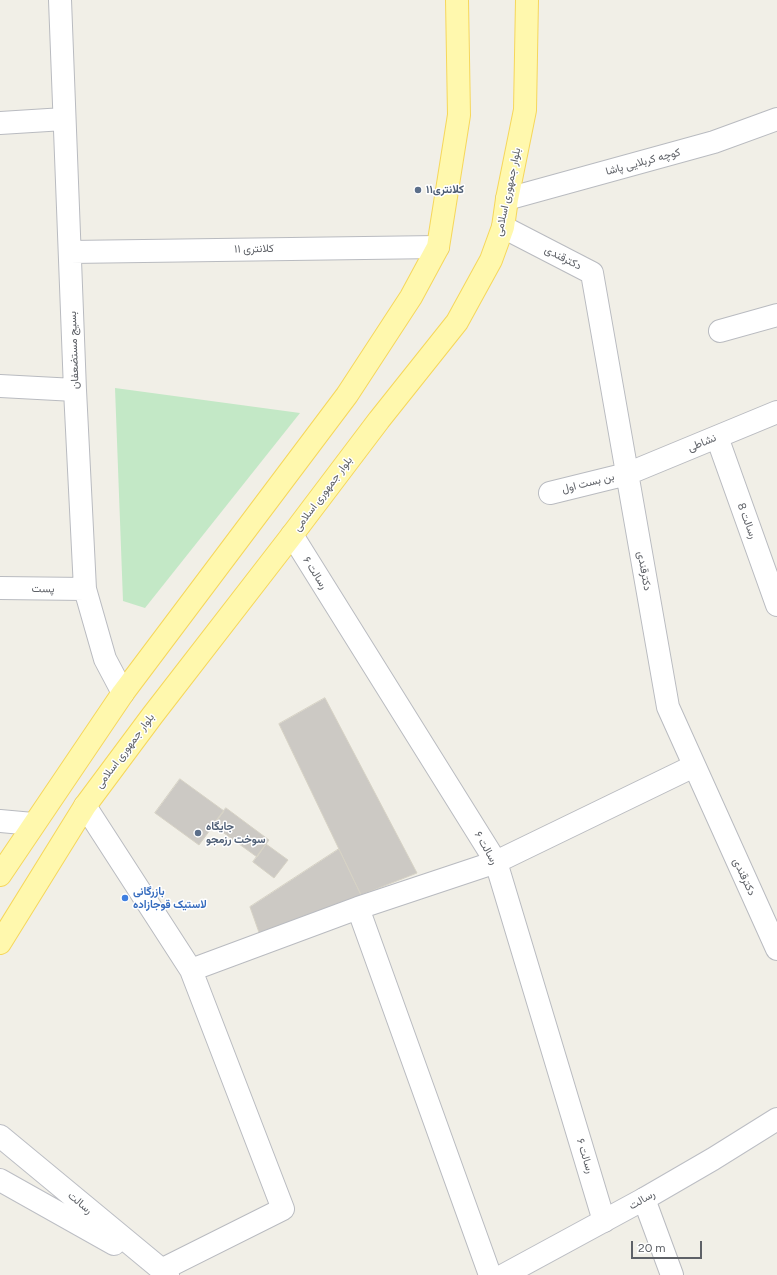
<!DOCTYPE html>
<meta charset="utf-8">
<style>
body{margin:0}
#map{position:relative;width:777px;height:1275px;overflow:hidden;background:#f1efe7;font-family:Figtree,sans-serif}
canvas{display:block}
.scale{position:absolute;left:631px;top:1241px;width:71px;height:18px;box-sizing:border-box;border:2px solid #5e6167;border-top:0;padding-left:5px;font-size:12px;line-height:14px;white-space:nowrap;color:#5e6167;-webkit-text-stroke:3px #fff;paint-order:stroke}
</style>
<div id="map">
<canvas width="777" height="1275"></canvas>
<div class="scale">20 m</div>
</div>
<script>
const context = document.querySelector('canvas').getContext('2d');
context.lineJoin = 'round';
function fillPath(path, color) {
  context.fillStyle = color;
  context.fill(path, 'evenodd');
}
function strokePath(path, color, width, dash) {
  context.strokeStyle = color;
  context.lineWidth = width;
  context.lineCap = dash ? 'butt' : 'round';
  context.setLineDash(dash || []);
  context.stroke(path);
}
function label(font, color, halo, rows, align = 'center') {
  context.font = font + ' Figtree,Vazirmatn,sans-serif';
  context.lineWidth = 3;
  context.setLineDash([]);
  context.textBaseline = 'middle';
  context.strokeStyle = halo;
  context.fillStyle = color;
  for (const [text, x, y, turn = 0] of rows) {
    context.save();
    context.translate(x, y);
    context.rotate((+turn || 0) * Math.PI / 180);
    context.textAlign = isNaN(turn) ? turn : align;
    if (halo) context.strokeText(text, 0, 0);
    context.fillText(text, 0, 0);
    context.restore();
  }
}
fillPath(new Path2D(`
 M115,388L300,413L145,608L123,601Z`), '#c3e8c6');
const building = new Path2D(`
 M325,698L417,873L361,895L279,724Z
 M180,779L224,811L199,845L155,813Z
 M226,808L269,840L257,857L213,825Z
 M266,844L288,860L274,878L253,862Z
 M339,849L361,895L261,938L250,907Z`);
fillPath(building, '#ccc9c4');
strokePath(building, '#d6d2c5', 1);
const minor = new Path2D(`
 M60,0L75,390L85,589L105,659L123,693
 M0,123L64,119
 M507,199L714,142L777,119
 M503,227L592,273L668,707L777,949
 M70,252L438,247
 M720,331L777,315
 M0,386L75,390
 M717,437L777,605
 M550,493L627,474L777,412
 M292,535L496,862L604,1221
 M0,588L85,589
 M85,806L191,970
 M0,821L33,824
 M358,908L490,1275
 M644,1199L672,1275
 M161,1270L283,1209L191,970L358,908L496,862L694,766`);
const secondary = new Path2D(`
 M0,1136L168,1275
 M0,1180L114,1244
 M504,1275L644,1199L713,1159L777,1119`);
const primary = new Path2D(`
 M0,875L123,693L347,395L411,297L438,247L459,115L457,0
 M0,943L85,806L152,716L292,535L379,420L457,322L491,260L503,227L507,199L525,110L527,0`);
strokePath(minor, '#b9bbc0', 24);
strokePath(secondary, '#bcbec4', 24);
strokePath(primary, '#f6d75b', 24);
strokePath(minor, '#fff', 22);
strokePath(secondary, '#fff', 22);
strokePath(primary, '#fff8ad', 22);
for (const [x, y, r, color] of [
 [418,190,4,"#5c6f8a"],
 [198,833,4,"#5c6f8a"],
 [125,898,4,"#3f7fe0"]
]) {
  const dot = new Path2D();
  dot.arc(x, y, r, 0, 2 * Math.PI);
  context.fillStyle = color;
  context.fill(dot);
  strokePath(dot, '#fff', 1.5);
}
label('11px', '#5e6167', '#fff', [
 ["کوچه کربلایی پاشا",643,162,-15],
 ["بلوار جمهوری اسلامی",508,192,-78],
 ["کلانتری ۱۱",254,249,-1],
 ["دکترقندی",563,258,27],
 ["بسیج مستضعفان",74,350,-92],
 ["نشاطی",702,443,-22],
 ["بن بست اول",588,483,-14],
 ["بلوار جمهوری اسلامی",323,494,-53],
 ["رسالت 8",747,521,70],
 ["دکترقندی",644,571,80],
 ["رسالت ۶",315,573,58],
 ["پست",43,589,1],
 ["بلوار جمهوری اسلامی",125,751,-53],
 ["رسالت ۶",486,848,60],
 ["دکترقندی",744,877,65],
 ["رسالت ۶",585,1156,73],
 ["رسالت",642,1200,-30],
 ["رسالت",80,1203,40]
]);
label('bold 11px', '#4e5e75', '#fff', [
 ["کلانتری۱۱",426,190],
 ["جایگاه",206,827],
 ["سوخت رزمجو",206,840]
], 'left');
label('bold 11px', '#366cbe', '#fff', [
 ["بازرگانی",133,892],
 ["لاستیک قوجازاده",133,905]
], 'left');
</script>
